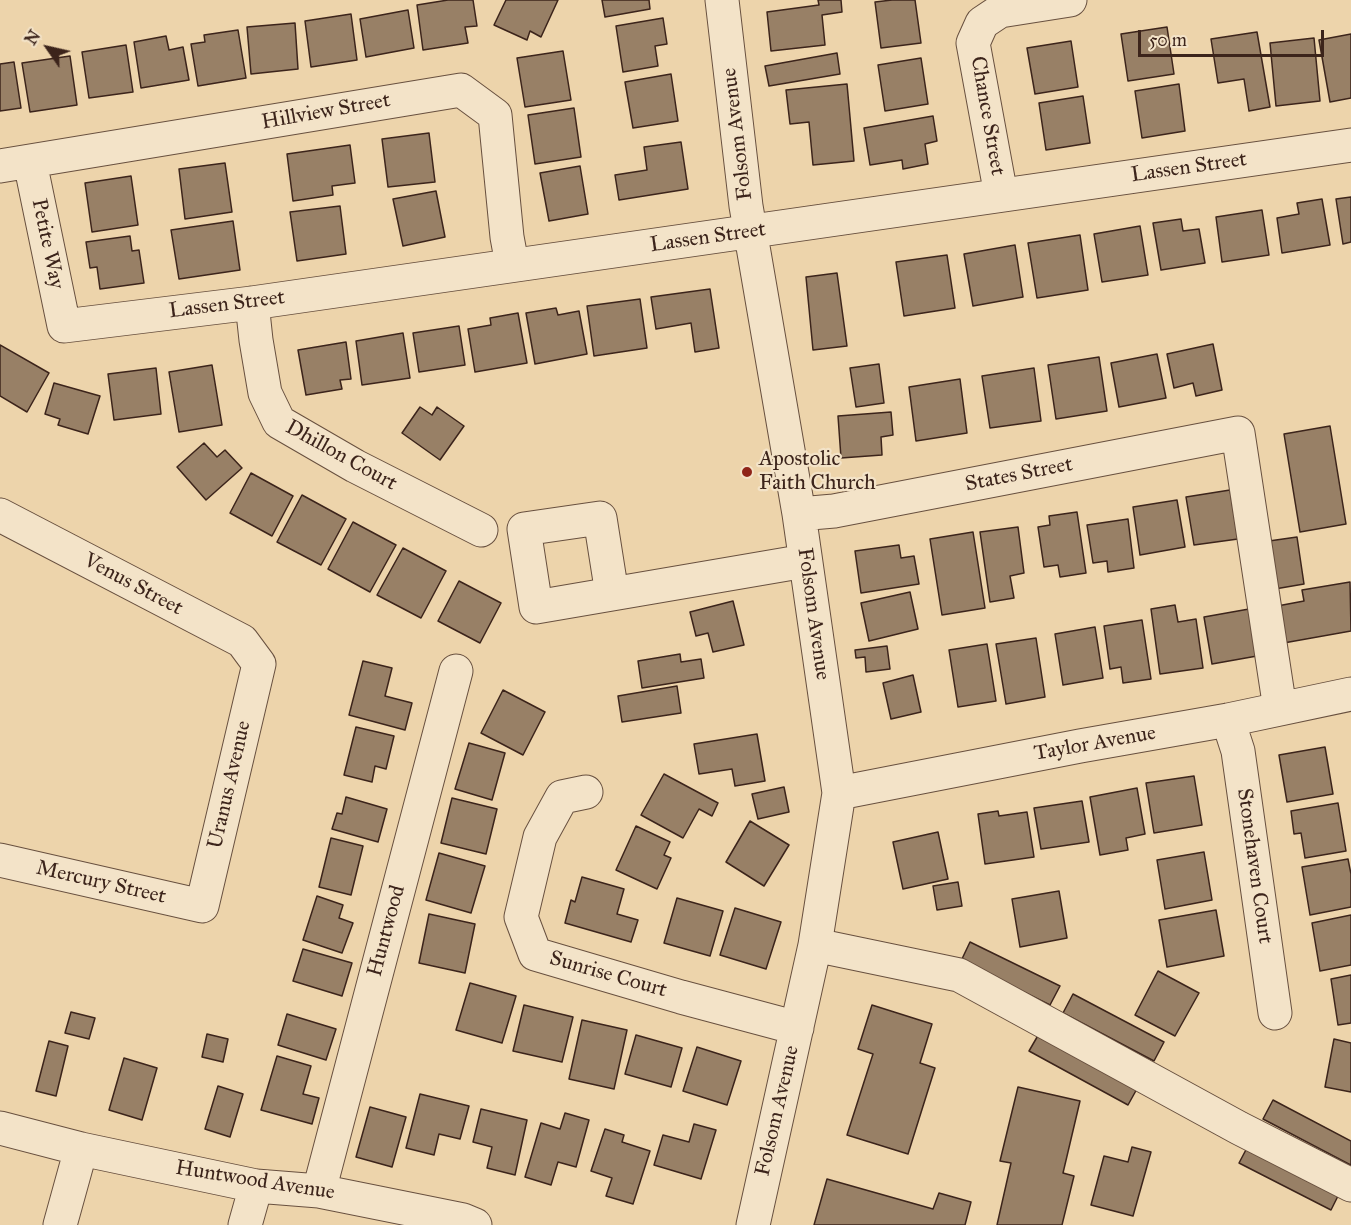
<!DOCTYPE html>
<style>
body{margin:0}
#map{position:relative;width:1351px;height:1225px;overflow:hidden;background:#edd4ab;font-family:"IM FELL Great Primer",serif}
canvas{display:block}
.north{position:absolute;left:18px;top:18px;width:60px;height:60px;-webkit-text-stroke:4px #f3e3c8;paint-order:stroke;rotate:304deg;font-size:16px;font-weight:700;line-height:24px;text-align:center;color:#3c241b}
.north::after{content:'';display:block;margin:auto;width:21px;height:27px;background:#3c241b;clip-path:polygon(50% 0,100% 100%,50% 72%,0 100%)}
.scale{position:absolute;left:1138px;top:30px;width:186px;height:27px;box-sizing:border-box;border:3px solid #3c241b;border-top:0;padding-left:8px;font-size:18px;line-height:21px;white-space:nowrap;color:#3c241b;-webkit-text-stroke:4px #f3e3c8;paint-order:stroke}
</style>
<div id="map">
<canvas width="1351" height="1225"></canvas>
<div class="north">N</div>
<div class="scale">50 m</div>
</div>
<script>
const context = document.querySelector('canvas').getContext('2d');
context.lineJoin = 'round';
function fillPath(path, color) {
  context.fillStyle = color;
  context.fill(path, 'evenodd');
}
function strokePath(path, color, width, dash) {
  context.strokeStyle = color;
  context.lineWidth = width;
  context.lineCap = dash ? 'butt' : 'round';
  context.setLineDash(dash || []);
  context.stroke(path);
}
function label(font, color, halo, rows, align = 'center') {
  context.font = font + ' "IM FELL Great Primer",serif';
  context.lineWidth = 4.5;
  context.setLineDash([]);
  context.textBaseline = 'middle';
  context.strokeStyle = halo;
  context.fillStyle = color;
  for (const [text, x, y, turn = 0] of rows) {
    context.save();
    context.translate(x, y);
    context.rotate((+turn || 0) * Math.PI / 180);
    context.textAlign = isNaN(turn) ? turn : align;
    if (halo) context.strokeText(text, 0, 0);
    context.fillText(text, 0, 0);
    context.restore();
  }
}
const building = new Path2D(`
 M448,0H473L477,26L465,27L468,43L423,50L417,5Z
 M506,0H558L541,37L530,31L527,40L494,25Z
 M602,0H649L650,9L605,17Z
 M818,0H841L842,12L822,15L825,45L771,51L767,12L819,5Z
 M892,0H915L921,43L881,48L875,2Z
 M408,10L414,48L366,57L360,19Z
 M351,14L357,60L311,67L305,21Z
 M663,18L667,44L655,46L658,66L623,72L616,26Z
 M295,23L298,69L251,74L247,27Z
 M1167,27L1174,74L1128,81L1121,34Z
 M238,30L246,78L198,86L191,44L205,42L204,35Z
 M1257,32L1270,107L1249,111L1244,79L1218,83L1211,39Z
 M1351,34V98L1330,102L1319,40Z
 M166,36L169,50L183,47L189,80L141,88L134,42Z
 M1314,38L1320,101L1276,106L1270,43Z
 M1071,41L1078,87L1035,94L1027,48Z
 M126,45L133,92L89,98L82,52Z
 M563,51L571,100L525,107L517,58Z
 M837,53L840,74L769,86L765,66Z
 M70,56L77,105L30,112L22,63Z
 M921,58L928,104L885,111L878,65Z
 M14,62L21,108L0,111V64Z
 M671,74L678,121L633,128L625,82Z
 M847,84L854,161L813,165L809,122L790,124L786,90Z
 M1179,84L1185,131L1142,138L1135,91Z
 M1083,96L1090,143L1046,150L1039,103Z
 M574,108L581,157L535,164L528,115Z
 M933,116L937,141L925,144L928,164L903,169L902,160L870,165L864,128Z
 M429,133L435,182L388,187L382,139Z
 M681,142L688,189L619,200L615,175L647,170L644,147Z
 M350,145L355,183L332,186L333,195L293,201L287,154Z
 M225,163L232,212L185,219L179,169Z
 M580,166L588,214L549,221L540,173Z
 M131,176L138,225L92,232L85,183Z
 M436,191L445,237L403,246L393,199Z
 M1351,197V242L1343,244L1336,199Z
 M1322,199L1330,245L1282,253L1277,218L1299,214L1297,203Z
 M340,206L346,254L297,261L290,212Z
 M1262,210L1269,255L1222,262L1216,217Z
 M1181,219L1183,231L1199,229L1205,263L1161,270L1153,223Z
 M233,221L240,270L179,279L171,230Z
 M1140,226L1148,275L1102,282L1094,234Z
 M1080,235L1088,290L1037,298L1028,243Z
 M130,236L132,251L139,250L144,283L100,289L97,267L90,268L86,242Z
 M1015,245L1023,297L973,306L964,254Z
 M947,255L955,308L904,316L896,262Z
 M837,273L847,346L813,350L806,277Z
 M710,289L719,348L695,352L691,323L656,329L651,297Z
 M640,299L647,348L594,356L587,306Z
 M556,308L558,315L579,311L587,354L535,364L526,313Z
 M518,313L527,363L475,372L468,329L491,325L490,318Z
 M459,326L465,365L419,372L413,333Z
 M403,333L410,378L362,385L356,341Z
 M346,342L351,379L340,380L342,389L306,395L298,350Z
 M1213,344L1222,390L1196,396L1193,383L1174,388L1167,354Z
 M0,345L49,373L27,412L0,396Z
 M1157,354L1166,398L1119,407L1111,363Z
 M1099,357L1107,411L1056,419L1048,365Z
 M879,364L884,403L856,407L850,368Z
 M212,365L222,425L179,432L169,372Z
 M156,368L161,414L114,420L108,374Z
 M1034,368L1041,421L990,428L982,376Z
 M960,379L967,433L916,441L909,387Z
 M54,383L100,396L88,434L58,425L60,419L45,414Z
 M420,407L432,415L437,407L464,426L440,460L402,433Z
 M891,412L893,435L881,437L882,455L841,458L838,416Z
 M1330,426L1346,524L1300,532L1284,434Z
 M204,443L217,457L225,450L242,468L206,500L177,467Z
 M251,473L293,496L272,536L230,513Z
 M1230,490L1238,539L1194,545L1186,497Z
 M302,495L346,519L321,565L277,542Z
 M1177,500L1185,547L1140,555L1133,507Z
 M1077,512L1086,573L1060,577L1058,565L1044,567L1038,527L1050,525L1049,516Z
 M1128,519L1134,568L1108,572L1107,561L1093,563L1087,525Z
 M353,522L396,545L370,592L328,569Z
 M1018,527L1024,573L1010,576L1014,598L990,602L980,532Z
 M973,532L985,608L942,615L930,539Z
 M1297,537L1304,584L1269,590L1262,542Z
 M899,545L901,558L914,556L919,584L861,593L855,551Z
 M403,548L446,571L421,618L377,595Z
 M459,581L501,603L480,643L438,621Z
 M1350,582L1351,631L1278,644L1272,607L1304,601L1302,590Z
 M910,592L918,629L869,641L861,603Z
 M733,601L744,645L713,652L708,633L696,636L690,612Z
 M1175,605L1178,622L1196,619L1203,668L1160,674L1151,609Z
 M1249,609L1257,656L1212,664L1204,617Z
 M1142,620L1151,679L1123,683L1121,667L1110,669L1104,626Z
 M1095,627L1103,678L1063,685L1055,634Z
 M1036,638L1045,697L1006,704L996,644Z
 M987,644L996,701L958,707L949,650Z
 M887,646L890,669L866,672L865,657L856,658L855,650Z
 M680,654L681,662L701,659L704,678L642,688L638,661Z
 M363,661L392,668L385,696L412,703L405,730L349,715Z
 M913,675L921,712L891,719L883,683Z
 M677,686L681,713L622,722L618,696Z
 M503,690L545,712L523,755L481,733Z
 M356,727L394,736L386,769L375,766L372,782L344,775Z
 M757,734L765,781L735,786L732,769L699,774L694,744Z
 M469,743L505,753L492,800L455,789Z
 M1325,747L1333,794L1287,802L1279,755Z
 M664,774L718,803L712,816L699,809L683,838L641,815Z
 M1194,776L1202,825L1154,833L1146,783Z
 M784,787L789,812L758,819L752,794Z
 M1137,788L1145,834L1126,838L1128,850L1100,855L1090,797Z
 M346,797L387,809L378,842L332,829L337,813L342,814Z
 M452,798L497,809L486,854L441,843Z
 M1082,801L1089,842L1041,849L1034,808Z
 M1338,803L1346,851L1305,858L1301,833L1294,834L1291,811Z
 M998,811L999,816L1027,812L1034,857L985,864L978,814Z
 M750,821L789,845L764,886L726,862Z
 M636,826L670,842L664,855L671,858L657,889L616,870Z
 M938,832L948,879L903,889L893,842Z
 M331,838L363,846L351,895L319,887Z
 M1204,852L1212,900L1165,909L1157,860Z
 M439,853L485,866L471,913L426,900Z
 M1348,859L1351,874V907L1310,915L1302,867Z
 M582,877L624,889L617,914L638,920L631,942L565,923L571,900L575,902Z
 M958,882L962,906L937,910L933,886Z
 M1059,891L1067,938L1020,947L1012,899Z
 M317,896L343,905L339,918L353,923L342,953L303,940Z
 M677,898L723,911L710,956L664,943Z
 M735,908L781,922L766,969L720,955Z
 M1216,910L1224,956L1167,967L1159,920Z
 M429,914L475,924L465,973L419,963Z
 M1351,915V965L1320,971L1312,923Z
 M970,942L1060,986L1050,1005L961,961Z
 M303,949L352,963L342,996L293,981Z
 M1158,971L1199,993L1175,1036L1135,1015Z
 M1351,975V1023L1338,1025L1331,979Z
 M470,983L516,996L502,1043L456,1030Z
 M1073,994L1164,1042L1154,1061L1063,1013Z
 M524,1005L573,1017L562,1062L513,1051Z
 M872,1005L932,1024L920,1063L935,1068L908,1154L847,1135L873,1054L858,1049Z
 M71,1012L95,1018L89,1039L65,1033Z
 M287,1014L336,1029L326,1060L278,1045Z
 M582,1020L627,1030L614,1089L569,1079Z
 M1040,1032L1138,1087L1128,1105L1029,1051Z
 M207,1034L228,1039L223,1062L202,1057Z
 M636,1035L682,1048L671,1087L625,1074Z
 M1334,1039L1351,1043V1092L1325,1087Z
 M49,1041L68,1046L56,1096L36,1091Z
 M697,1047L741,1061L727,1105L683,1091Z
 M277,1056L311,1066L303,1094L319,1098L312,1124L261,1110Z
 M124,1058L157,1068L142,1120L109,1110Z
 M218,1086L243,1094L230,1137L205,1129Z
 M1018,1087L1080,1101L1063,1173L1074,1176L1062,1225H997L1011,1163L1000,1161Z
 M420,1094L469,1106L460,1139L439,1134L434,1155L406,1148Z
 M1273,1100L1351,1141V1165L1263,1119Z
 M370,1107L406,1117L392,1167L356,1157Z
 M481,1109L527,1120L515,1175L487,1168L492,1147L473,1142Z
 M565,1113L589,1120L576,1167L558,1162L551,1185L525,1177L541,1123L560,1129Z
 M694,1124L716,1130L701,1179L654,1165L663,1135L689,1142Z
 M605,1129L624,1135L622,1142L650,1151L633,1204L606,1196L612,1178L591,1171Z
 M1249,1144L1340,1192L1331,1210L1239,1163Z
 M1132,1147L1151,1152L1133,1216L1091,1205L1104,1156L1128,1162Z
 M827,1179L933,1209L939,1193L971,1202L965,1225H814Z`);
fillPath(building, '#988066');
strokePath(building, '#3c241b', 1.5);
const minor = new Path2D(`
 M722,0L746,206L799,514L839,793L815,945L753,1225
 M30,162L64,326L252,303L1351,145
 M0,166L461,90L495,115L507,237L512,264
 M1001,195L973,43L982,23L1000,11L1070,0
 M252,303L256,340L265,393L279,422L355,466L481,530
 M799,514L834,511L1238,433L1280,709
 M0,515L242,641L259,664L202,906L0,860
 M612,594L600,518L524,529L536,607L805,561
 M1228,720L1238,751L1275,1013
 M586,792L562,797L540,837L521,917L535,954L681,997L797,1028
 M839,793L1080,746L1228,720L1351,694
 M815,945L959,975L1239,1128L1351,1185
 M0,1128L81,1149L256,1186L319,1191L463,1220L475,1225
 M319,1191L456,671
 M60,1225L81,1149
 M245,1225L256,1186`);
strokePath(minor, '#68503f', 35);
strokePath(minor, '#f3e3c8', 33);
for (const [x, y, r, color] of [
 [747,472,6,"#8f2418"]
]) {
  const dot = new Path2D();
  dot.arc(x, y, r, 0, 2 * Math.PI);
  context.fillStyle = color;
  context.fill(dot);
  strokePath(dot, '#f3e3c8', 2);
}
label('21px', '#3c241b', '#f3e3c8', [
 ["Hillview Street",326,112,-10],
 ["Chance Street",987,116,80],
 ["Folsom Avenue",738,134,-97],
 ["Lassen Street",1189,168,-8],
 ["Lassen Street",708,238,-8],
 ["Petite Way",47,244,78],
 ["Lassen Street",227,305,-7],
 ["Dhillon Court",341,456,29],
 ["States Street",1019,475,-11],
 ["Venus Street",133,585,28],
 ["Folsom Avenue",813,614,82],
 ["Taylor Avenue",1095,744,-10],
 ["Uranus Avenue",230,785,-77],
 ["Stonehaven Court",1254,866,82],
 ["Mercury Street",101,883,13],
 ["Huntwood",387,931,-75],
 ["Sunrise Court",608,975,16],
 ["Folsom Avenue",778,1111,-77],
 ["Huntwood Avenue",255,1181,9]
]);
label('21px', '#3c241b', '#f3e3c8', [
 ["Apostolic",759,460],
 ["Faith Church",759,484]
], 'left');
</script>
